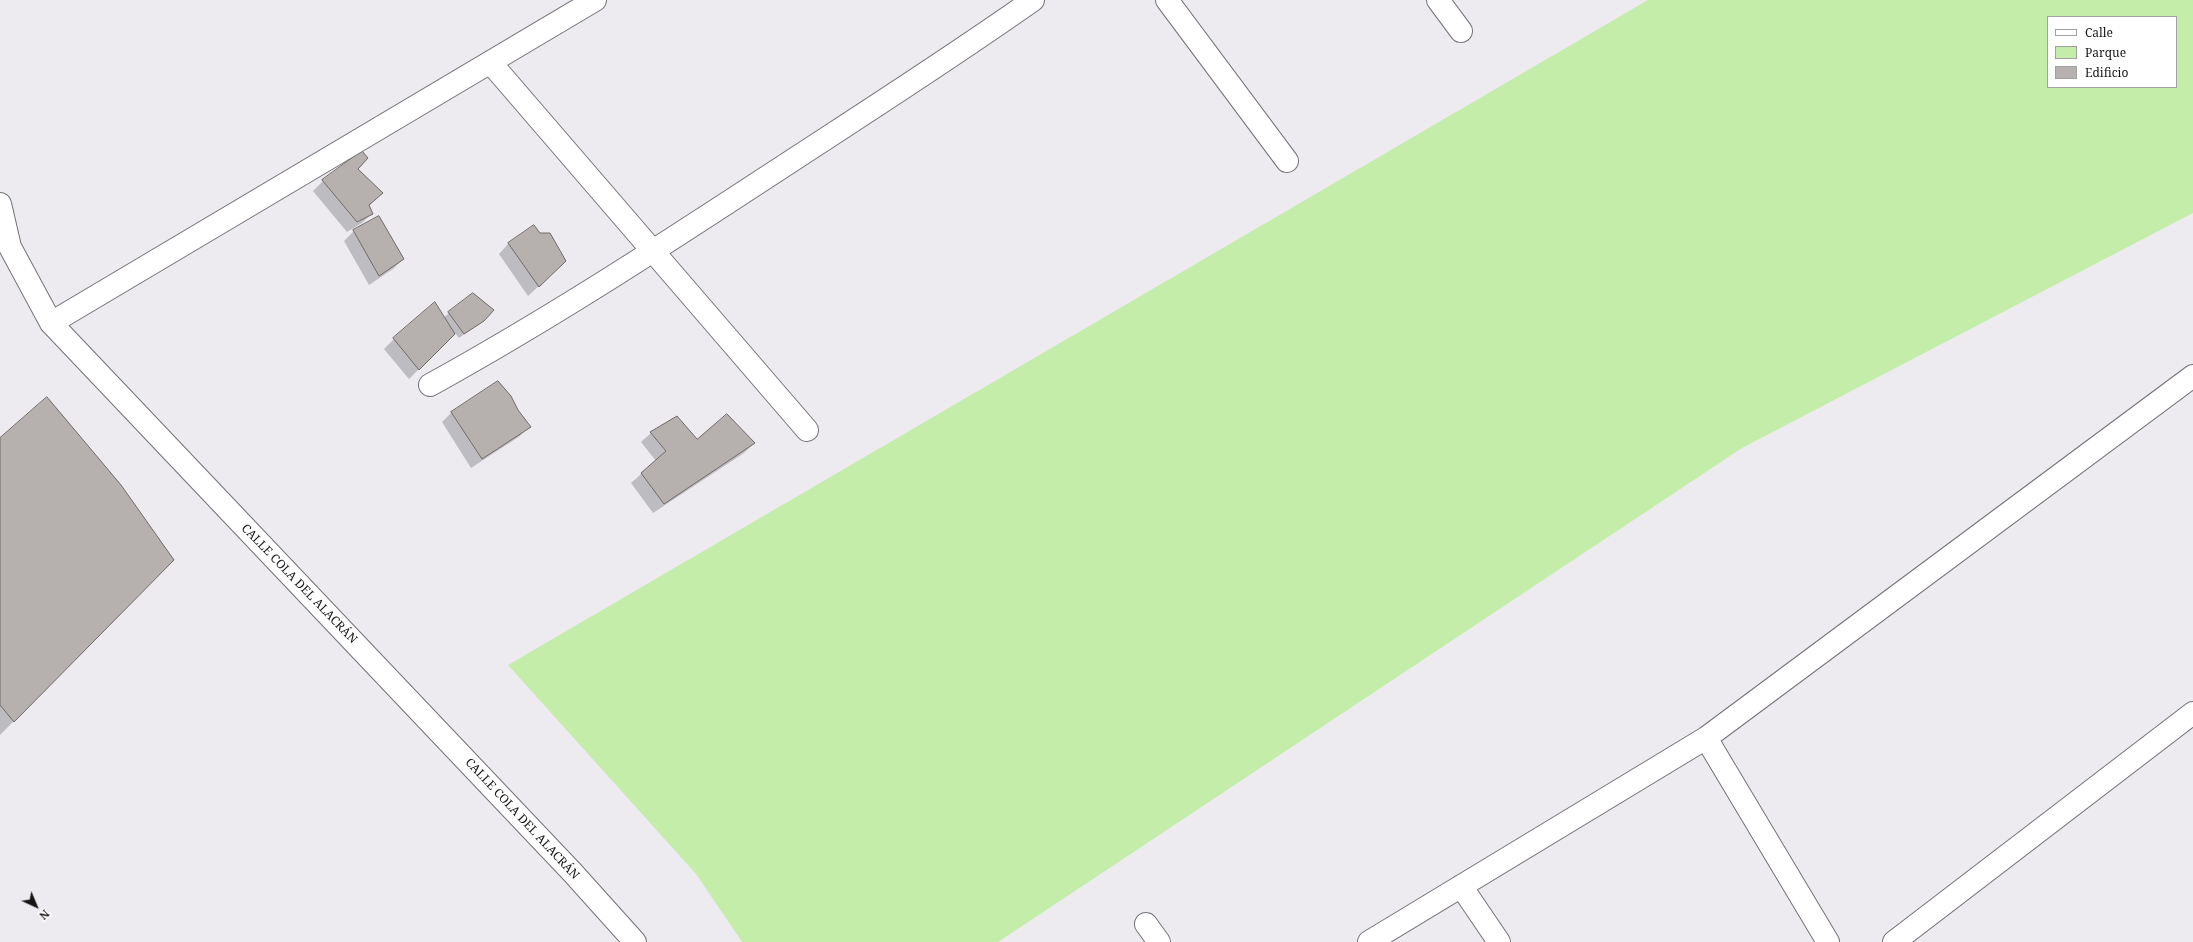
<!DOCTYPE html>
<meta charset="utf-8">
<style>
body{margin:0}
#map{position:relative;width:2193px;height:942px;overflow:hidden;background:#edebf0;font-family:"Noto Serif",serif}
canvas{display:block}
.legend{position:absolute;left:2047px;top:16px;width:130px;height:72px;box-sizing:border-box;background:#fff;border:1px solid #a1a1a2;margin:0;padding:5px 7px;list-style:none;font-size:12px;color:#151516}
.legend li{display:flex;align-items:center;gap:8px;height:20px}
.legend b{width:20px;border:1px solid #a1a1a2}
.north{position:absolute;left:16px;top:886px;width:40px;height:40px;-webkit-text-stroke:3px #fff;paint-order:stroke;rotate:136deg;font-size:11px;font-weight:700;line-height:16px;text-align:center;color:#151516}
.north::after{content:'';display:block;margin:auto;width:14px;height:18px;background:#151516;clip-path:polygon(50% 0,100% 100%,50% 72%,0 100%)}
</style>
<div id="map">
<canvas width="2193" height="942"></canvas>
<ul class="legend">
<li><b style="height:5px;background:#fff"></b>Calle</li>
<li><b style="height:11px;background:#c4edaa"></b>Parque</li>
<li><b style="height:11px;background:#b6b1af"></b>Edificio</li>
</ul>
<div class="north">N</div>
</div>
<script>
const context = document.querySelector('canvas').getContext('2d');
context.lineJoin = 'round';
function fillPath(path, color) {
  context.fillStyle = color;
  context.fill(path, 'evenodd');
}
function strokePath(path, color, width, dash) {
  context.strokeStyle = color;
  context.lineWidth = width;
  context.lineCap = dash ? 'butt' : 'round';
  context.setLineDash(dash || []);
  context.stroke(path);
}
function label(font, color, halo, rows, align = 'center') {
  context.font = font + ' "Noto Serif",serif';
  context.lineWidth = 3;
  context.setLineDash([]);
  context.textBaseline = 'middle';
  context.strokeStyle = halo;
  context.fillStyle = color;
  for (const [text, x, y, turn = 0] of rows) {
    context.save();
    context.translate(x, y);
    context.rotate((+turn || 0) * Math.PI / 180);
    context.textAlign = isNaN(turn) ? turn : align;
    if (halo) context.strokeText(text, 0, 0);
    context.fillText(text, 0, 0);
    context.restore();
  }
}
fillPath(new Path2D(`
 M1648,0H2193V213L1742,448L998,942H742L696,874L508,665ZM2048,17H2176V87H2048Z`), '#c4edaa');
fillPath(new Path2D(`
 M357,169L382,193L369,206L372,213L362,223L347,232L313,191L323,181Z
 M534,227L555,271L528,296L499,254L508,244Z
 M354,231L403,259L393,269L369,285L344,241Z
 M473,294L484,320L459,338L455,333L409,379L384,349L394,339L443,318Z
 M517,411L529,426L520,436L471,468L442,422L452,412Z
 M651,433L697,440L754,443L744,453L653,513L631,483L656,461L641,442Z
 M0,439L173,560L0,735Z`), '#0003');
const building = new Path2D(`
 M362,151L368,158L358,169L383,193L369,205L373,214L357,222L322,180Z
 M379,216L404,259L379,276L353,230Z
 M534,225L540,233H550L566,261L539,287L508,243Z
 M473,293L494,310L484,321L464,334L448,312Z
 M435,302L455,334L419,370L393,338Z
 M498,381L511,396L518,410L531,427L482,459L451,412Z
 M47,397L121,485L174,560L14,722L0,705V438Z
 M727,414L755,443L664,504L641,473L666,451L650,432L677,416L697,439Z`);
fillPath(building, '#b6b1af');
strokePath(building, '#6f6a68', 1);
const street = new Path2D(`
 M1167,0L1287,161
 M1438,0L1461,31
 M490,62L807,430
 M0,204L10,247L51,323L573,873L635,942
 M51,323L595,0
 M430,385C548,320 660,247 773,173C860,116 948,60 1033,0
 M1706,738L1828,942
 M1461,886L1499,942
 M1146,924L1159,942
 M1369,942L1706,738L2193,376
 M1894,942L2193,713`);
strokePath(street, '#737276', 24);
strokePath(street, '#fff', 22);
label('12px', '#151516', '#fff', [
 ["CALLE COLA DEL ALACRÁN",299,584,46],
 ["CALLE COLA DEL ALACRÁN",522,819,47]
]);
</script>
